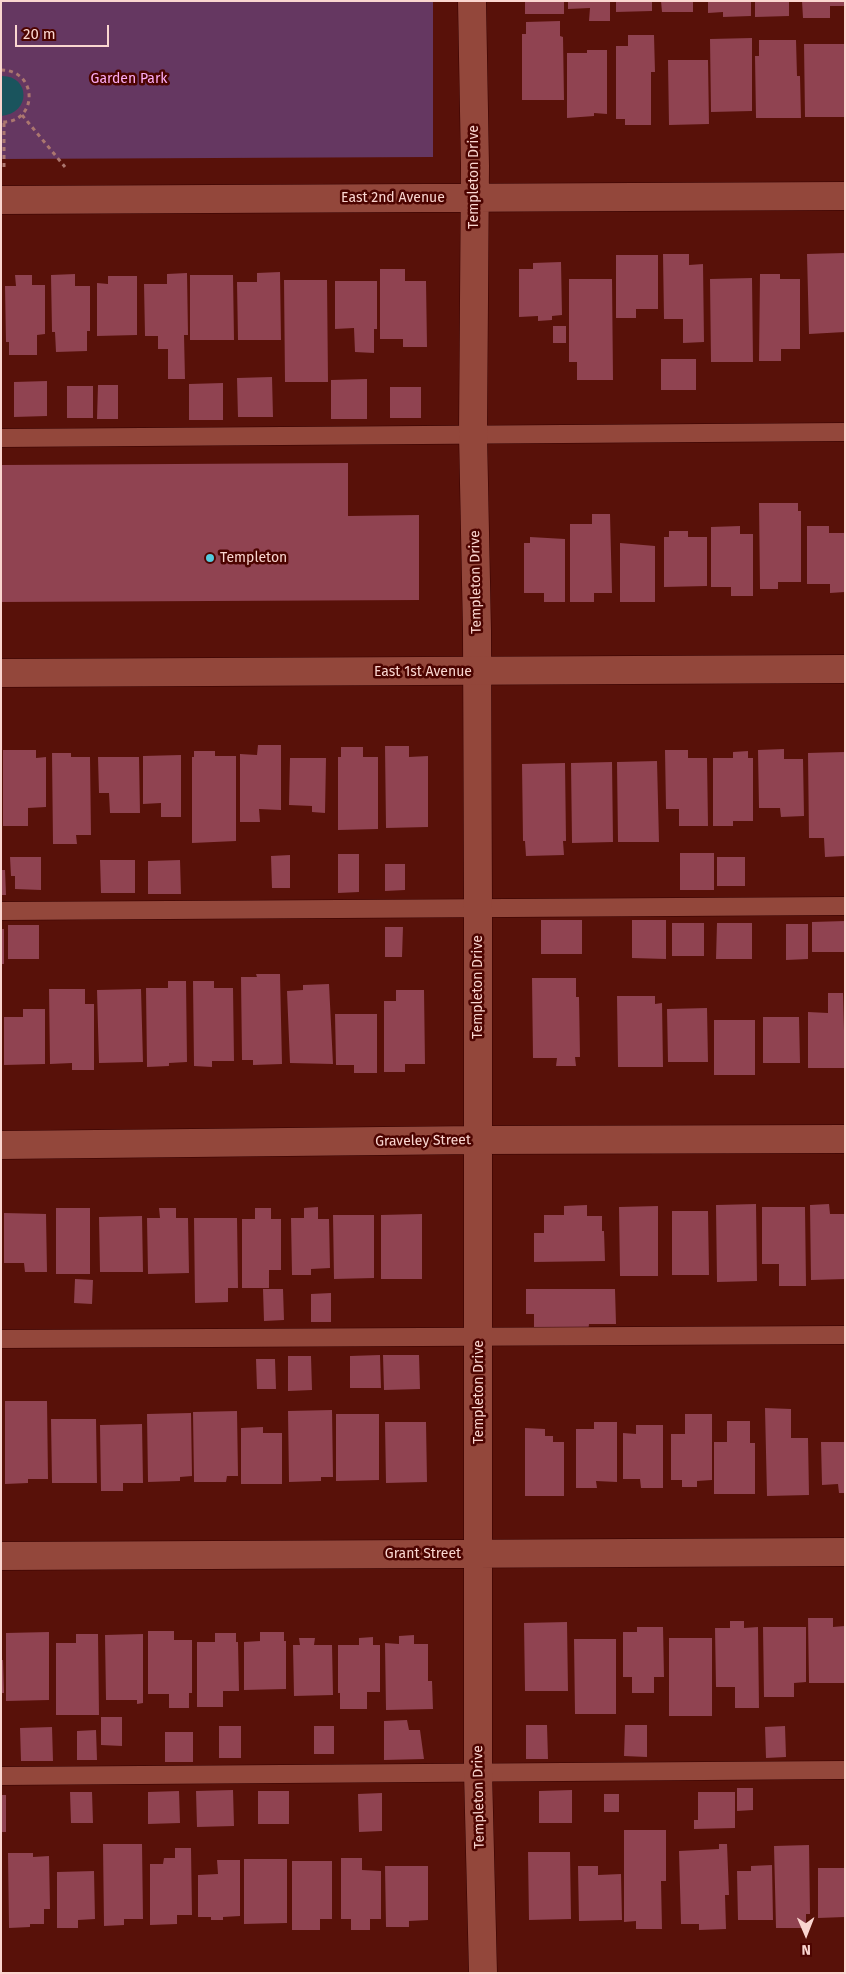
<!DOCTYPE html>
<style>
body{margin:0}
#map{position:relative;width:846px;height:1974px;overflow:hidden;background:#581109;font-family:"Fira Sans",sans-serif}
canvas{display:block}
.frame{position:absolute;inset:0;border:2px solid #fad6d0;pointer-events:none}
.north{position:absolute;left:781px;top:1909px;width:50px;height:50px;-webkit-text-stroke:4px #4c0400;paint-order:stroke;rotate:179deg;font-size:14px;font-weight:700;line-height:20px;text-align:center;color:#fad6d0}
.north::after{content:'';display:block;margin:auto;width:18px;height:22px;background:#fad6d0;clip-path:polygon(50% 0,100% 100%,50% 72%,0 100%)}
.scale{position:absolute;left:15px;top:25px;width:94px;height:22px;box-sizing:border-box;border:2px solid #fad6d0;border-top:0;padding-left:6px;font-size:15px;line-height:18px;white-space:nowrap;color:#fad6d0;-webkit-text-stroke:4px #4c0400;paint-order:stroke}
</style>
<div id="map">
<canvas width="846" height="1974"></canvas>
<div class="frame"></div>
<div class="north">N</div>
<div class="scale">20 m</div>
</div>
<script>
const context = document.querySelector('canvas').getContext('2d');
context.lineJoin = 'round';
function fillPath(path, color) {
  context.fillStyle = color;
  context.fill(path, 'evenodd');
}
function strokePath(path, color, width, dash) {
  context.strokeStyle = color;
  context.lineWidth = width;
  context.lineCap = dash ? 'butt' : 'round';
  context.setLineDash(dash || []);
  context.stroke(path);
}
function label(font, color, halo, rows, align = 'center') {
  context.font = font + ' "Fira Sans",sans-serif';
  context.lineWidth = 5;
  context.setLineDash([]);
  context.textBaseline = 'middle';
  context.strokeStyle = halo;
  context.fillStyle = color;
  for (const [text, x, y, turn = 0] of rows) {
    context.save();
    context.translate(x, y);
    context.rotate((+turn || 0) * Math.PI / 180);
    context.textAlign = isNaN(turn) ? turn : align;
    if (halo) context.strokeText(text, 0, 0);
    context.fillText(text, 0, 0);
    context.restore();
  }
}
fillPath(new Path2D(`
 M1,1H433V157L1,159Z`), '#653761');
fillPath(new Path2D(`
 M1,76C30,75 32,113 1,116Z`), '#1a545d');
fillPath(new Path2D(`
 M525,1H564V14H525Z
 M568,1H610V21H589L590,8L568,9Z
 M616,1H652V11L616,12Z
 M661,1H693V12H662Z
 M708,1H751V16L723,17V12L708,13Z
 M755,1H789V16L755,17Z
 M802,1H845V6H830V18H803Z
 M560,21V36L563,37L564,100H522V34H526V22Z
 M628,35H654L655,72H651V125H625V119H616V46H628Z
 M752,38V111L711,112L710,39Z
 M759,40H796L797,76H800L801,118H756L755,56H759Z
 M804,44H845V117H805Z
 M587,50H607V114L594,113V116L567,118V53H587Z
 M668,60H708L709,124L669,125Z
 M845,253V332L809,334L807,254Z
 M663,254H689V265L703,264L704,342L683,343V319H664Z
 M616,255H658V309H636V318H616Z
 M561,262L562,315L552,316V320L538,321V316L519,317V269H533V263Z
 M380,269H405V281H426L427,347H403V339H380Z
 M280,272L281,340H238L237,282H257V273Z
 M187,273L188,335H184L185,379H168V349H158V336H145L144,284H167V274Z
 M75,274V286H90V331H87V351L56,352L55,332H52L51,275Z
 M760,274H780V279H800V349H781V361H759Z
 M15,275H32V285H45V334L37,335V355H9V342H6L5,286H16Z
 M190,275H233L234,340H190Z
 M108,276H137V335L97,336V283L108,284Z
 M752,278L753,362H711L710,279Z
 M569,279H612L613,380H577V362H569Z
 M284,280H327L328,382H285Z
 M335,281H377V329H374V353L355,352L354,328L335,329Z
 M553,326H566V343H553Z
 M661,359H696V390H661Z
 M272,377L273,417H238L237,378Z
 M367,379V419H331V380Z
 M47,381V416L14,417V382Z
 M223,383V420H189V384Z
 M98,385H118V419H97Z
 M67,386H93V418H67Z
 M390,387H421V418H390Z
 M348,463V516L419,515V600L1,602V465Z
 M759,503H798V511H801V582H778V589H760Z
 M592,514H610L612,593H594V602H570V524H592Z
 M740,526V534H753V596H731V587H711V527Z
 M807,526H829V533H845V592L830,593V584H807Z
 M669,531H688V537H707V586L664,587V537H669Z
 M530,537L565,539V602H544V593H524V543H530Z
 M620,543L655,546V602H620Z
 M258,745H281V810L259,809L260,822H240V754L257,755Z
 M385,746H409V757L428,756V827L386,828Z
 M341,747H363V757H378V829L338,830V757H341Z
 M784,749V759H803L804,816L781,817L780,808H759L758,750Z
 M3,750H36V758L46,757V807L28,808V826H3Z
 M665,750H688V758H707L708,826H679V809H666Z
 M194,751H215V756H236V841L192,843V757H194Z
 M748,751V758H753V821H733V826H713V758H733V752Z
 M845,752V856L825,857L824,838H809L808,753Z
 M52,753H71V757H90L91,835H76L77,844H53Z
 M181,755V817H161V803L143,804V756Z
 M98,757H139L140,813H110L109,793H99Z
 M290,758H326L325,813L312,812V806L289,805Z
 M657,761L659,842H618L617,762Z
 M612,762L613,842L572,843L571,763Z
 M565,763L566,841H563L564,855L526,856L525,841H523L522,764Z
 M680,853H714V890H680Z
 M338,854H359V892L338,893Z
 M290,855V888H272L271,856Z
 M10,857H41V890L15,889V876H11Z
 M717,857H745V886H717Z
 M100,860H135V893H101Z
 M180,860L181,894H148V861Z
 M385,864H405V890L385,891Z
 M1,870H5L6,895H1Z
 M541,920H582V954H541Z
 M632,920H666V959L632,958Z
 M845,921V952H812V922Z
 M672,923H704V956H672Z
 M717,923H752V959H716Z
 M786,924H808V959L786,960Z
 M8,925H39V959H8Z
 M385,927H403L402,957H385Z
 M1,929H4V964H1Z
 M256,974H280L282,1064L253,1065V1060H242L241,977H257Z
 M532,978H576V997H579L580,1057H575L576,1066H556L557,1058H533Z
 M168,981H186L187,1062L169,1063V1066L147,1067L146,988H168Z
 M193,981H214V988H233L234,1061H212V1067L194,1066Z
 M329,984L333,1064L290,1063L287,991L303,990V985Z
 M49,989H85V1004H94V1070H72V1063L50,1064Z
 M141,989L143,1062L99,1063L97,990Z
 M396,990H424L425,1064H405V1072H384V1001H396Z
 M828,993H843L845,1068H808V1012L828,1013Z
 M617,996H655V1004L662,1003L663,1067H618Z
 M707,1008L708,1062H668L667,1009Z
 M23,1009H45V1064L4,1065V1017H23Z
 M335,1014H377V1073H354V1065H336Z
 M763,1017H799L800,1063H763Z
 M714,1020H755V1075H714Z
 M756,1204L757,1281L717,1282L716,1205Z
 M829,1204L830,1214H845V1279L811,1280L810,1205Z
 M587,1205V1216H602V1231H604L605,1261L534,1262V1233H544V1215H564V1206Z
 M658,1206V1276H620L619,1207Z
 M318,1207V1219H329L330,1268L311,1269V1275H292L291,1218H304V1208Z
 M762,1207H805L806,1286H779V1264H762Z
 M56,1208H90V1274H56Z
 M159,1208H176V1218H188L189,1273L148,1274L147,1218H160Z
 M255,1208H271V1219H281V1270H269V1288H242V1219H255Z
 M672,1211H708L709,1275H672Z
 M4,1213L46,1214L47,1272H25L24,1263H4Z
 M422,1214V1279H381V1215Z
 M333,1215H374V1278L334,1279Z
 M142,1216L143,1272H100L99,1217Z
 M194,1218H237L238,1288H228V1302L195,1303Z
 M75,1279L93,1280L92,1304L74,1303Z
 M263,1289H283L284,1320L264,1321Z
 M526,1289H615L616,1324H589L588,1333L534,1334V1314H526Z
 M331,1293V1322H311V1294Z
 M380,1355L381,1388H350V1356Z
 M383,1355H419L420,1389L384,1390Z
 M288,1356H311L312,1390L288,1391Z
 M256,1359H275L276,1389H257Z
 M5,1401H47L48,1479H28V1483L5,1484Z
 M765,1408L791,1409V1438H808L809,1495L767,1496Z
 M332,1410L333,1477H321V1481L289,1482L288,1411Z
 M237,1411L238,1476H227L226,1482H194L193,1412Z
 M191,1413L192,1476L180,1477V1481L148,1482L147,1414Z
 M336,1414H379V1480L336,1481Z
 M685,1414H712V1480L697,1481V1487H682V1480H671V1434H685Z
 M51,1419H96L97,1483H52Z
 M727,1421H750V1443H755V1494H714V1442H727Z
 M385,1422H426L427,1482L386,1483Z
 M594,1422H617V1482L596,1481L597,1488H576V1429H594Z
 M142,1424L143,1483H123V1491H101L100,1425Z
 M636,1425H663V1488H641L640,1479H623V1433L636,1434Z
 M263,1427V1433H282V1484H241V1428Z
 M525,1428L545,1429V1436H553V1442H564V1496H525Z
 M821,1442H845V1493H839L838,1484L822,1485Z
 M808,1618H833V1627L845,1626V1683H809Z
 M730,1621H744V1628L758,1627L759,1708H735V1687H716L715,1628H730Z
 M567,1622L568,1691H525L524,1623Z
 M637,1627H663L664,1677H654V1693H632V1677H623V1632H637Z
 M763,1627H806V1682L794,1683V1697H764Z
 M148,1631H174V1640H192V1693H189V1708H169V1694H148Z
 M49,1632V1700L6,1701V1633Z
 M260,1632H284V1641H286V1689L244,1690V1642L260,1641Z
 M215,1633H236V1642H238L239,1691H223V1707H197V1642H215Z
 M76,1634H98L99,1715H56V1643H76Z
 M143,1634V1703L137,1704V1700H106L105,1635Z
 M414,1635V1644H428V1681H432L433,1709L386,1710L385,1643L399,1644V1636Z
 M373,1637V1645H380V1692H367V1709H340V1693H338V1645H359V1638Z
 M299,1638H315L314,1645H332L333,1695L294,1696L293,1645H300Z
 M669,1638H712V1716H669Z
 M574,1639H616V1714H575Z
 M1,1660H3L4,1693H1Z
 M101,1717H122V1746L101,1745Z
 M407,1720L409,1730H420L424,1759L384,1760V1721Z
 M526,1725H547L548,1759H526Z
 M625,1725H647V1757L624,1756Z
 M219,1726H241V1758H219Z
 M314,1726H334V1754H314Z
 M785,1726L786,1757L766,1758L765,1727Z
 M52,1727L53,1761H21L20,1728Z
 M96,1730L97,1760H77V1731Z
 M165,1732H193V1762H165Z
 M737,1788H753V1810L737,1811Z
 M233,1790L234,1826L197,1827L196,1791Z
 M572,1790V1823H539V1791Z
 M179,1791L180,1823L148,1824V1792Z
 M258,1791H289V1824H258Z
 M70,1792H92L93,1823H71Z
 M698,1792H735V1828L694,1829V1820H698Z
 M382,1793V1831L359,1832L358,1794Z
 M604,1794H619V1812H604Z
 M1,1795H6V1832H1Z
 M624,1830H666V1881H661L662,1929H636V1921L624,1922Z
 M103,1844H142L143,1919H124V1925L104,1926Z
 M719,1844H727L729,1895H725L726,1929L699,1930V1924H681L679,1851L719,1849Z
 M809,1845L810,1914H806V1928H776L774,1846Z
 M175,1848H191L192,1915H177V1924L150,1925V1864H163L164,1858H175Z
 M528,1852H570L571,1919L529,1920Z
 M8,1853H33V1857L49,1856L50,1909H44V1924H30V1927L9,1928Z
 M341,1858H362V1870L381,1871V1919H370V1930H351V1919H341Z
 M244,1859H287V1923L244,1924Z
 M217,1860H240V1916L223,1917V1920H211V1917H198V1875L218,1874Z
 M292,1861H332V1919H320V1930H292Z
 M772,1865L773,1920H738L737,1871H751V1866Z
 M385,1866H428V1920L409,1921V1927H386Z
 M578,1866H598V1875L621,1874L622,1920L579,1921Z
 M818,1868H845V1917L818,1918Z
 M94,1871L95,1919L78,1920V1928H57V1872Z`), '#904351');
const service = new Path2D(`
 M1,438L845,432
 M1,911L845,906
 M1,1339L845,1335
 M1,1776L845,1770`);
const minor = new Path2D(`
 M472,1L475,166L473,434L477,631L478,908V1772L483,1973
 M1,200L845,196
 M1,1145L478,1140L845,1139
 M1,1556L845,1552`);
const secondary = new Path2D(`
 M1,673L845,669`);
strokePath(service, '#340100', 19);
strokePath(minor, '#340100', 29);
strokePath(secondary, '#340100', 29);
strokePath(new Path2D(`
 M1,70C39,70 38,124 1,122
 M22,115L65,167
 M4,167V123`), '#ab766f', 3, [4, 4]);
strokePath(service, '#93473b', 18);
strokePath(minor, '#93473b', 28);
strokePath(secondary, '#93473b', 28);
for (const [x, y, r, color] of [
 [210,558,5,"#54cade"]
]) {
  const dot = new Path2D();
  dot.arc(x, y, r, 0, 2 * Math.PI);
  context.fillStyle = color;
  context.fill(dot);
  strokePath(dot, '#4c0400', 2);
}
label('14px', '#feadf5', '#4c0400', [
 ["Garden Park",129,79]
]);
label('14px', '#fad6d0', '#4c0400', [
 ["Templeton Drive",474,177,-90],
 ["East 2nd Avenue",393,198],
 ["Templeton Drive",476,582,-91],
 ["East 1st Avenue",423,672],
 ["Templeton Drive",478,987,-90],
 ["Graveley Street",423,1141,-1],
 ["Templeton Drive",479,1392,-90],
 ["Grant Street",423,1554],
 ["Templeton Drive",479,1797,-91]
]);
label('14px', '#fad6d0', '#4c0400', [
 ["Templeton",220,558]
], 'left');
</script>
